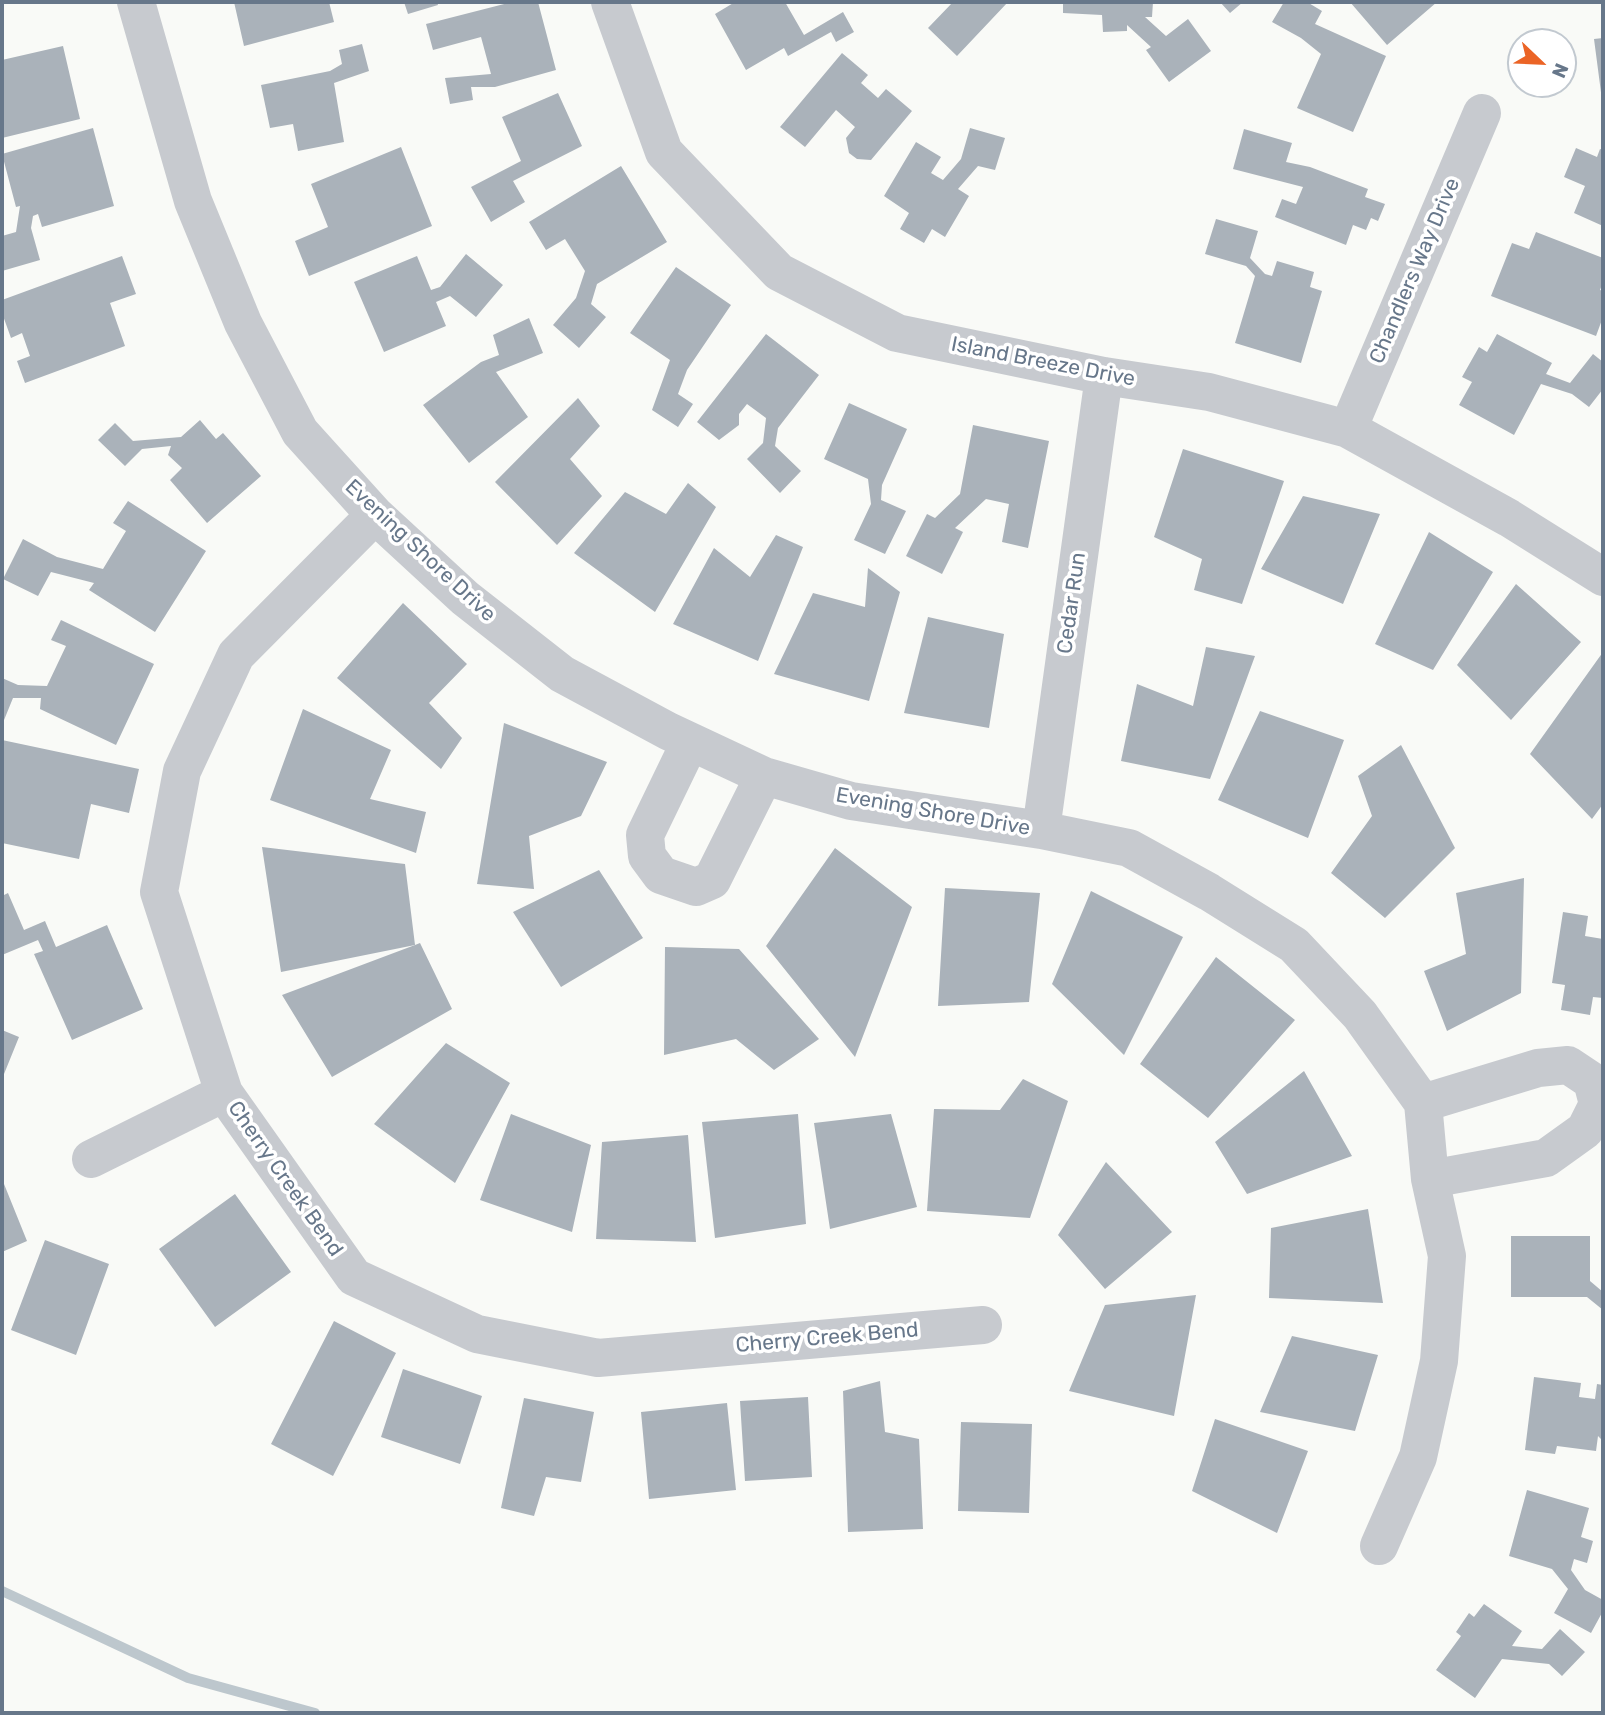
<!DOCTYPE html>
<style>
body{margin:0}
#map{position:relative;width:1605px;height:1715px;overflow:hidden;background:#f9faf7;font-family:Rubik,sans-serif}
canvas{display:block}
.frame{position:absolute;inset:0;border:4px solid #67778a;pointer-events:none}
.north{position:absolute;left:1507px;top:28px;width:70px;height:70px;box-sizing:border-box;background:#fff;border:2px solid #c2c9d0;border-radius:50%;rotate:113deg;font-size:19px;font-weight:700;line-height:28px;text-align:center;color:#67778a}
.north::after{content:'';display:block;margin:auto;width:24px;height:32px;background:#eb6426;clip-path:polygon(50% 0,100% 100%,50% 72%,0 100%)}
</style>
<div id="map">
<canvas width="1605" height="1715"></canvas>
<div class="frame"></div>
<div class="north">N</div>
</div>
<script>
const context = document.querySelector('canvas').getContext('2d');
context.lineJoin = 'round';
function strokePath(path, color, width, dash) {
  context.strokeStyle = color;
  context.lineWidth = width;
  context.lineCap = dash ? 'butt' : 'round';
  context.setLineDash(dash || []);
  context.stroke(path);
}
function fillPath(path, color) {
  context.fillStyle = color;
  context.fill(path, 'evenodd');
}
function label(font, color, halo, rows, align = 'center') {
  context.font = font + ' Rubik,sans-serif';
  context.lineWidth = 7;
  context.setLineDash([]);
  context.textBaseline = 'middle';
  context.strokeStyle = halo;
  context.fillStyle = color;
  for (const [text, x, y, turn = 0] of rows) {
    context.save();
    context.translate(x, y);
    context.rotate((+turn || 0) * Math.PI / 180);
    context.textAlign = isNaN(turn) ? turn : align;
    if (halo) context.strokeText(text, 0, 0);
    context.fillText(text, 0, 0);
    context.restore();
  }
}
strokePath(new Path2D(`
 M2,1591L188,1678L315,1713`), '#bdc7cd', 10);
fillPath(new Path2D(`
 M234,2H329L334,22L244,46Z
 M404,2H437L438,5L408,14Z
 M512,2H538L556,70L495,87H471L473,100L450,104L445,78L491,74L481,37L433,50L426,24Z
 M735,2H785L804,35L843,12L854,32L836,42L831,32L788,56L784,48L746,70L715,14Z
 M953,2H1008L957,56L928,28Z
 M1063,2H1153L1152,17H1145L1166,36L1188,19L1211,51L1169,82L1146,50L1151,47L1127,25V31L1103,32L1102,15L1063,13Z
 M1220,2H1243L1230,13Z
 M1284,2H1307L1322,11L1315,24L1386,56L1353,132L1297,108L1321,54L1301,38L1272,22Z
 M1350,2H1437L1387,45Z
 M1603,38V100H1602L1594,39Z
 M362,44L369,71L334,83L344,142L298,151L293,124L270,128L261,85L330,71L342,64L339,50Z
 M63,46L80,119L2,138V60Z
 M842,53L868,75L861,83L878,98L886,89L912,111L871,160L857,159L849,153L846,138L855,127L836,110L805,147L780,127Z
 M558,93L582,146L513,181L525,202L491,222L471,187L521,161L502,117Z
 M93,128L114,206L42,227L38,214L33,216L31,228L40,260L2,271V236L16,232L20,206L16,207L2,154Z
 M970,128L1005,138L995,170L978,166L958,189L969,196L945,237L932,229L924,243L900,229L909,213L884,196L916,142L941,157L931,173L943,180L961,159Z
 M1244,129L1292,143L1286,162L1310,167L1368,189L1365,197L1385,204L1378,221L1371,218L1366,230L1353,225L1346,245L1275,217L1282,199L1296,204L1303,187L1233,169Z
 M401,147L432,226L309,276L295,241L328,227L311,184Z
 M1576,148L1597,157L1600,149L1603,150V226L1574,213L1585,186L1564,177Z
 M621,166L667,242L597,284L591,304L606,317L579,348L553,325L576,298L585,271L565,239L546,250L529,222Z
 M1216,219L1258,231L1250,258L1265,274L1272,276L1277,261L1314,272L1310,287L1322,291L1301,363L1235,343L1255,276L1246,266L1205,254Z
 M1536,232L1603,258V282L1600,290L1603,291V317L1596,336L1491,296L1512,243L1529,249Z
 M466,254L503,285L476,317L450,296L436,302L446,326L384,352L354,282L417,256L431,290L440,287Z
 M122,256L136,294L110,303L125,346L25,383L17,361L30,356L22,333L11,338L2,313V300Z
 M676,267L731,305L687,370L678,394L693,404L678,427L652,410L670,360L630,333Z
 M529,318L543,353L496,372L528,417L469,463L423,405L481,362L499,355L493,335Z
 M766,334L819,375L778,428L775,446L801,471L780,493L747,459L763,443L766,418L747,404L739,414V425L719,440L697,422Z
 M1497,334L1552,363L1546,374L1570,383L1593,354L1603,362V389L1589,407L1572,394L1541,384L1514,435L1459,405L1472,382L1462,377L1479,347L1487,352Z
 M578,398L600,426L570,459L602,496L557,545L495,482Z
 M849,403L907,429L882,485L881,500L906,511L885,554L854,540L871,504L868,479L824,459Z
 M200,420L216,439L223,433L261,476L207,523L170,480L182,468L168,455L171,446L142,449L125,466L98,440L115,423L133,441L181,437Z
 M973,425L1049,441L1028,548L1002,542L1009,504L986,499L955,528L963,532L942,574L906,556L927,514L935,518L960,494Z
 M1183,449L1284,481L1242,604L1194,590L1202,559L1154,537Z
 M688,483L716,507L655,612L574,553L625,492L666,514Z
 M1303,496L1380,514L1343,604L1261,569Z
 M128,501L206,551L155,632L89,590L94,583L51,572L38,596L3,579L23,539L57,557L103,569L126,531L113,523Z
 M1429,532L1493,572L1433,670L1375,644Z
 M776,535L803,547L758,661L673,624L714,548L750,577Z
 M868,568L900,592L869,701L774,674L813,593L865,607Z
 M1516,584L1581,642L1511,720L1457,665Z
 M403,603L467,664L429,703L462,738L441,769L337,678Z
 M928,617L1004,634L989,728L904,713Z
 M61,620L154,664L116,745L40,709L41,698H13L2,725V678L18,685L47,686L66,646L51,640Z
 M1206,647L1255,656L1210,779L1121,761L1137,684L1193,706Z
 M1603,652V804L1592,819L1530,754Z
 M303,709L391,750L370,799L426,812L416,853L270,800Z
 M1260,711L1344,740L1308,838L1218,800Z
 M504,723L607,762L581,816L529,836L534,889L477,884Z
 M2,740L139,769L129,813L91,804L79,859L2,843Z
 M1401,745L1455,848L1385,918L1331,873L1372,816L1358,776Z
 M262,847L405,864L415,945L420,943L452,1009L332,1077L282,995L415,945L281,972Z
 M835,848L912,907L855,1057L766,946Z
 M599,870L643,938L561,987L513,912Z
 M1524,878L1521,993L1447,1031L1424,971L1466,954L1456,893Z
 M945,888L1040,893L1029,1002L938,1006Z
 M1091,891L1183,937L1124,1055L1052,984Z
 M8,893L24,930L45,921L56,947L107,925L143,1009L72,1040L34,954L43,951L38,940L2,955V896Z
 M1563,912L1588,916L1585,936L1603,939V998L1593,997L1590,1015L1561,1010L1565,985L1552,983Z
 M665,947L739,949L819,1039L774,1070L736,1039L664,1055Z
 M1216,957L1295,1020L1208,1118L1140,1064Z
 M2,1030L19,1037L2,1079Z
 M446,1043L510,1083L455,1183L374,1124Z
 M1304,1071L1352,1156L1247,1194L1215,1142Z
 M1023,1079L1068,1101L1030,1218L927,1211L934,1109L1000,1110Z
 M511,1114L591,1145L572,1232L480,1200Z
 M798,1114L806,1224L715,1238L702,1122Z
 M891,1114L917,1207L830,1229L814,1123Z
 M688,1135L696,1242L596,1239L602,1142Z
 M1106,1162L1172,1232L1105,1289L1058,1235Z
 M2,1179L27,1241L2,1252Z
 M235,1194L291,1272L215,1327L159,1249Z
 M1368,1209L1383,1303L1269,1298L1271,1228Z
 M1511,1236H1590V1281L1603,1292V1310L1587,1297H1511Z
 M45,1240L109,1264L76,1355L11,1330Z
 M1196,1295L1174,1416L1069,1391L1105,1305Z
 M334,1321L396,1353L333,1476L271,1444Z
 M1292,1336L1378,1355L1355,1431L1260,1412Z
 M403,1369L482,1396L460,1464L381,1437Z
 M1534,1377L1581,1383L1579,1397L1595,1399L1597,1384L1603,1385V1441L1598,1436L1596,1451L1557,1446L1555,1454L1525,1450Z
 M880,1381L885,1432L919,1439L923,1529L848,1532L843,1391Z
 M808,1397L812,1477L745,1481L740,1401Z
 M524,1398L594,1412L581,1482L546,1477L534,1516L501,1508Z
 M727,1403L736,1490L649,1499L641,1412Z
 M1215,1419L1308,1451L1277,1533L1192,1491Z
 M961,1422L1032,1424L1029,1513L958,1511Z
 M1527,1490L1589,1508L1581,1537L1593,1541L1587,1563L1574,1559L1571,1570L1585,1590L1603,1600V1611L1591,1633L1554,1613L1568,1589L1552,1569L1509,1556Z
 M1484,1604L1522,1631L1512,1646L1542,1649L1560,1629L1585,1652L1562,1676L1549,1664L1502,1659L1475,1698L1436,1670L1461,1636L1456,1632L1469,1613L1474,1617Z`), '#aab2ba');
strokePath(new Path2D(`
 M136,2L193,201L243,323L300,432L375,515L465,598L562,674L668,731L764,776L851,801L1041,830L1129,848L1209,892L1294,945L1360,1015L1423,1103L1430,1179L1447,1256L1439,1361L1418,1457L1379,1546
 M610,2L664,152L779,272L897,333L1104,376L1209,392L1348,429L1509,518L1603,577
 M1348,429L1482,113
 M375,515L236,655L182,771L159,892L224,1093L354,1277L477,1334L598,1358L983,1325
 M690,742L645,835L647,856L661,875L696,887L712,880L764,776
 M1041,830L1104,376
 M1423,1103L1538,1068L1568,1065L1592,1081L1598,1104L1585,1130L1546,1158L1430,1179
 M91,1159L224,1093`), '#c7cacf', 38);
label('21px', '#67778a', '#fff', [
 ["Chandlers Way Drive",1415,271,-67],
 ["Island Breeze Drive",1043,362,11],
 ["Evening Shore Drive",420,551,43],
 ["Cedar Run",1072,603,-82],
 ["Evening Shore Drive",933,812,10],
 ["Cherry Creek Bend",285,1179,55],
 ["Cherry Creek Bend",827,1338,-5]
]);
</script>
